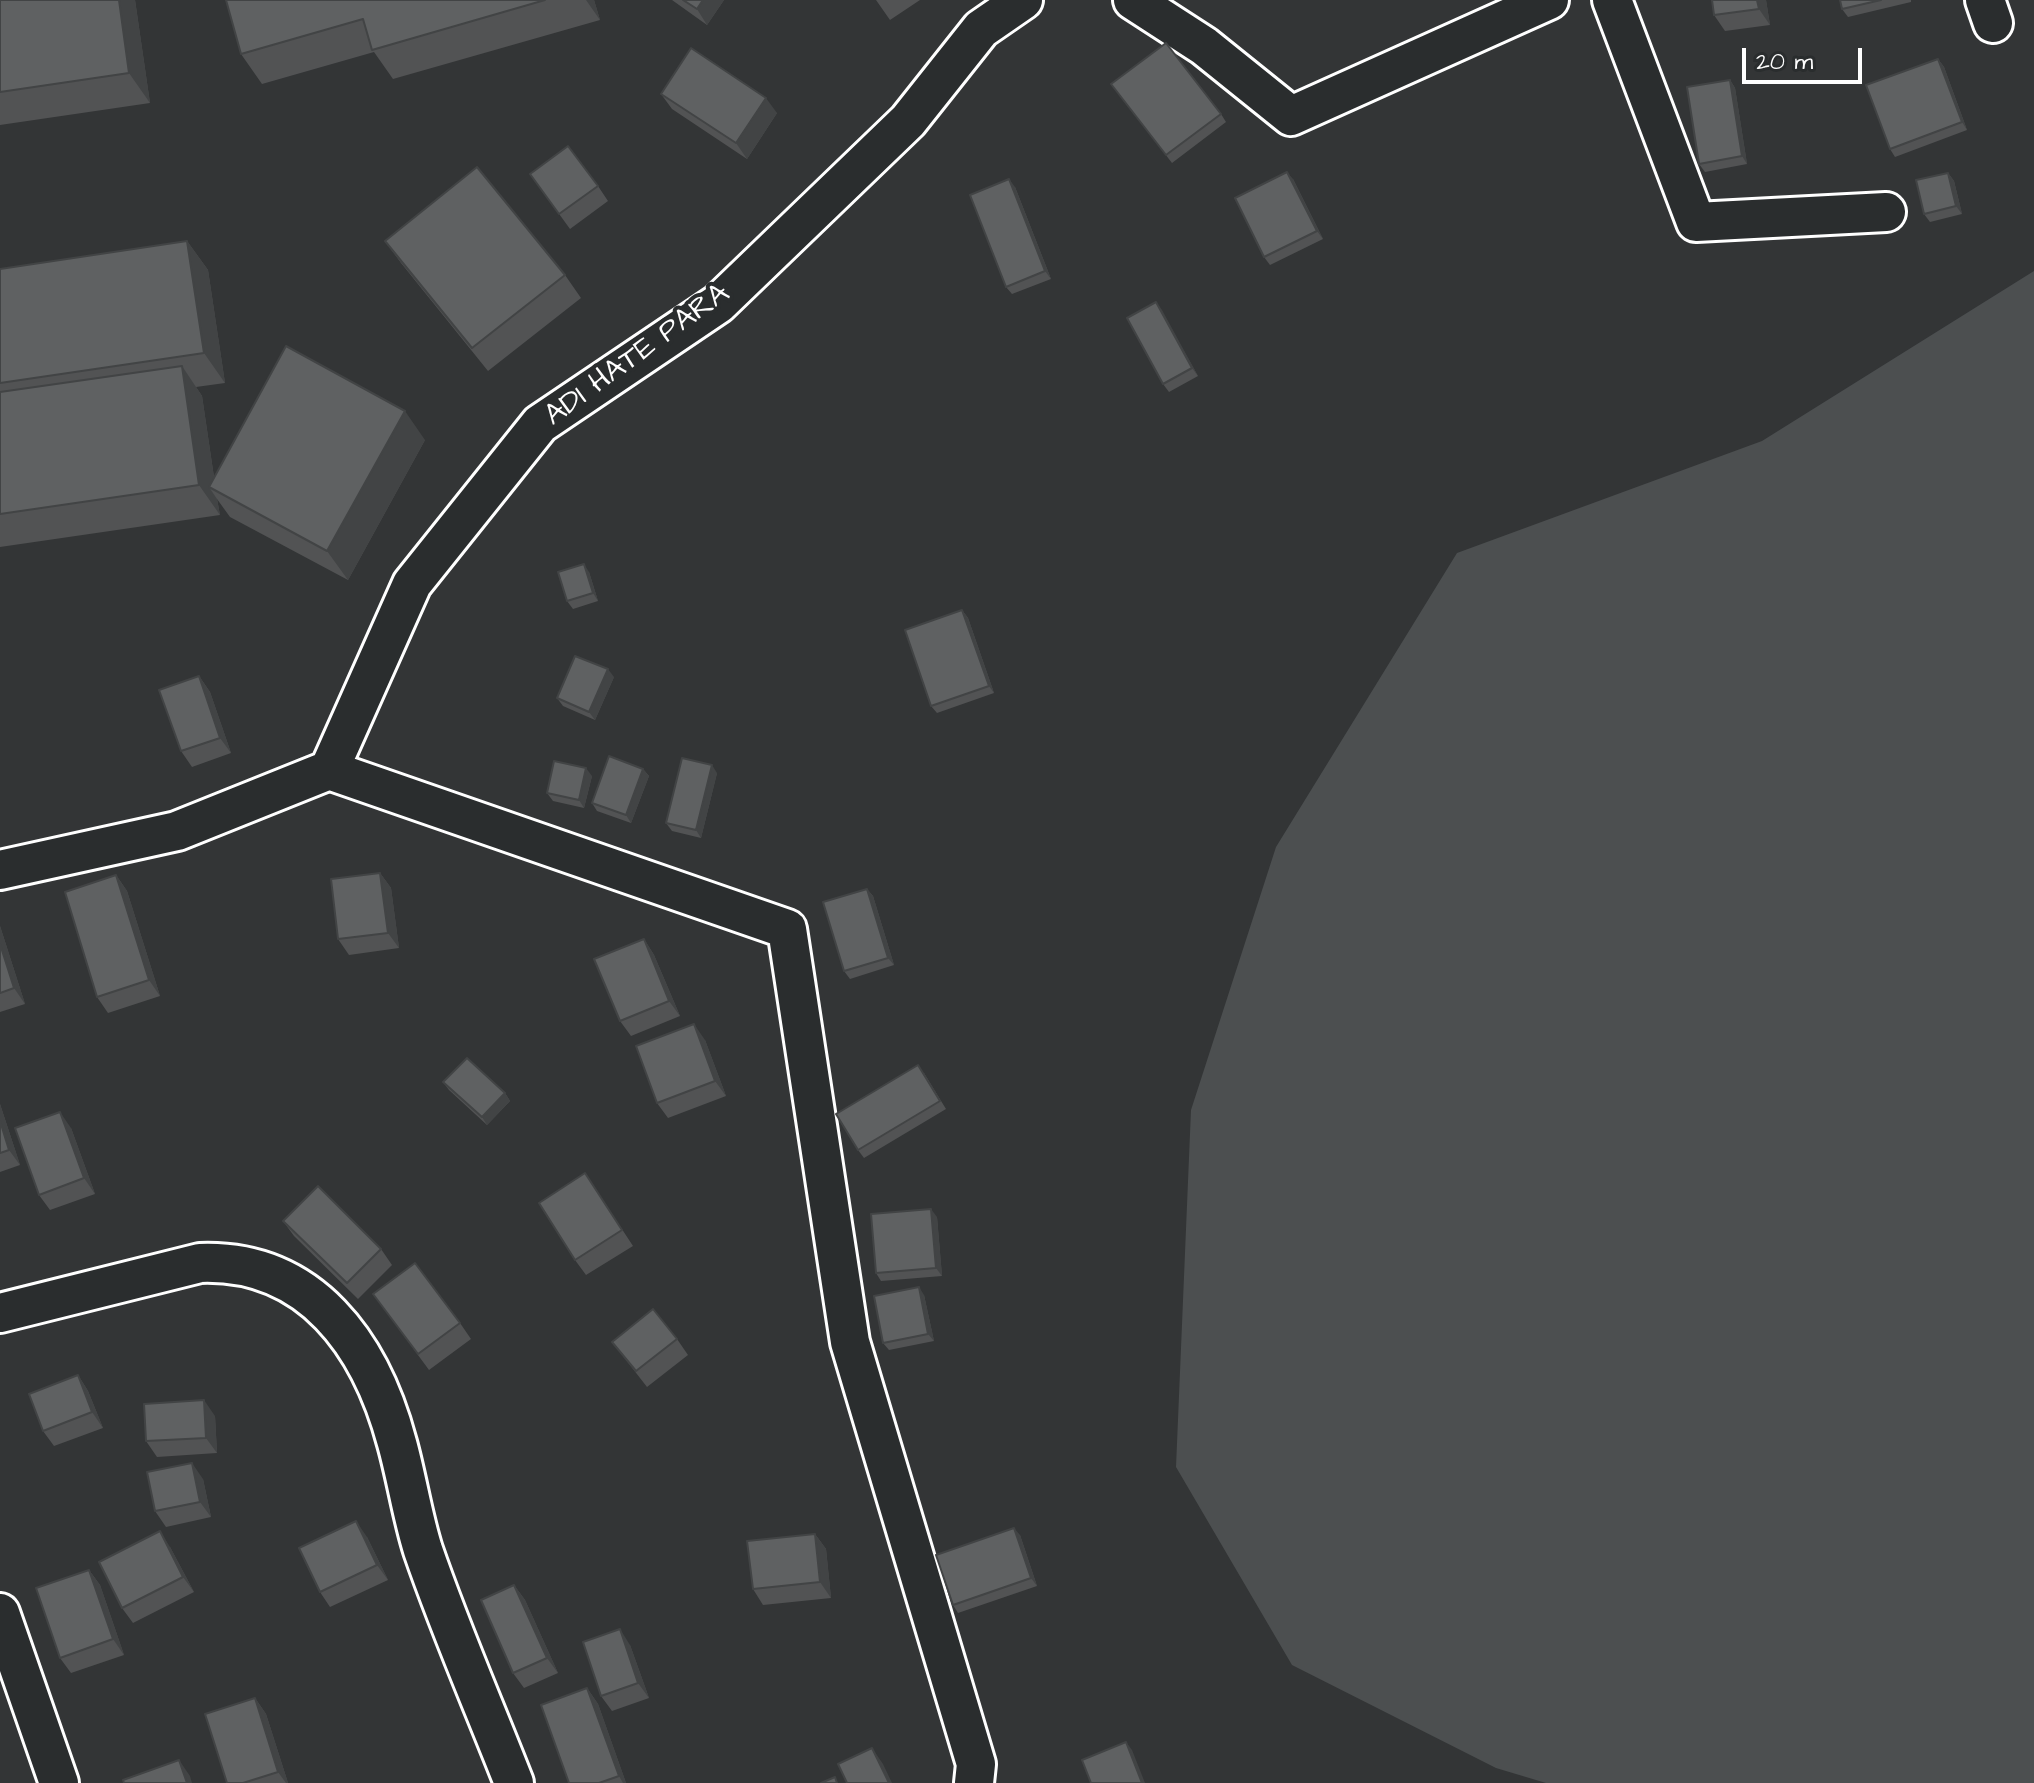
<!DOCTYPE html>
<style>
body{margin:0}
#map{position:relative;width:2034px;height:1783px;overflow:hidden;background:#333536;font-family:"Architects Daughter",sans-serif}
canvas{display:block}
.scale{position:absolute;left:1742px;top:48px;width:120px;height:36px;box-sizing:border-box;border:4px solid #fff;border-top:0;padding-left:10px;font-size:24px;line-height:28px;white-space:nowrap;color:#fff;-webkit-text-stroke:6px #2a2d2e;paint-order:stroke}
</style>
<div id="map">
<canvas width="2034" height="1783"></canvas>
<div class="scale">20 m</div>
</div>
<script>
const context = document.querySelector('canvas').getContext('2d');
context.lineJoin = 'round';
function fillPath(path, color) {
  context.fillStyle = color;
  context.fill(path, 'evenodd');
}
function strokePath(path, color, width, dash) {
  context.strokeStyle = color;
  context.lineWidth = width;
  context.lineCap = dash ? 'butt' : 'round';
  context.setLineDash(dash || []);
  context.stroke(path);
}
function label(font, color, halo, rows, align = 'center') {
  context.font = font + ' "Architects Daughter",sans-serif';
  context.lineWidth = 8;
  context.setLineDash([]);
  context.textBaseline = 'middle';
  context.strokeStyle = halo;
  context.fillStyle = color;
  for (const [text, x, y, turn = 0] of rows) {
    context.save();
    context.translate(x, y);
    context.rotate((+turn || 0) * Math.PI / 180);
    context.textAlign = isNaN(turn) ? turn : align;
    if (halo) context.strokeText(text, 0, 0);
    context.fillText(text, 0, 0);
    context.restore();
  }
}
fillPath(new Path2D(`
 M2034,271V1783H1546L1496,1768L1292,1665L1176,1467L1191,1110L1276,847L1457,553L1762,441Z`), '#4c4f50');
const street = new Path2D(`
 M1133,0L1204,46L1291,116L1549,0
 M1612,0L1696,222L1886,212
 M1985,0L1993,23
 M329,770L787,929L850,1342L976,1764L974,1783
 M329,770L412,584L540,424L718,304L908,121L981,29L1023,0
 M0,870L177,831L329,770
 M0,1313L200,1263C311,1259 371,1345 397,1443C407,1479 412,1515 423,1550C450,1629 484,1706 514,1783
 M0,1613L59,1783`);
strokePath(street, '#fff', 44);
strokePath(street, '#2a2d2e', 38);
fillPath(new Path2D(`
 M0,0H135L150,103L0,125Z
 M226,0H594L600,20L393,79L374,52L262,84L241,54Z
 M672,0H724L707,25Z
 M876,0H920L890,20Z
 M1712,0H1766L1770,25L1725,31L1714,15Z
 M1840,0H1911V2L1848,17L1842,9Z
 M1938,59L1944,67L1967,130L1895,157L1890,149Z
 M1730,80L1735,88L1747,164L1705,172L1699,164Z
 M1117,92L1221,114L1226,122L1172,163Z
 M661,94L777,113L747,159L672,109Z
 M1948,173L1954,181L1962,214L1930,222L1924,214Z
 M1293,179L1323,239L1270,265L1264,257Z
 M598,186L608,201L570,229L541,189Z
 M1015,187L1051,279L1012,294L1006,287Z
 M187,241L208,270L225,383L196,387L202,396L214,477L425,440L348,580L230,517L217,499L220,515L0,547V269Z
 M385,241L565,275L581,298L488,371L401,263Z
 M1156,302L1198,376L1169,392L1163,384Z
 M589,572L598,601L573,609L567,601Z
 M962,610L968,618L994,693L937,713L931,706Z
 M199,676L210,692L231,753L192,767L181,751Z
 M614,677L595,720L563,706L557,698Z
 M643,769L649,776L631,823L597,811L592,803Z
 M717,773L701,838L672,831L666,823Z
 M592,776L584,808L553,801L547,793Z
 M380,873L391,888L399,948L349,955L338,939Z
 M116,875L127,891L160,996L108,1013L97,997Z
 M867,889L873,896L894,965L850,979L844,971Z
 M0,926L25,1004L0,1012Z
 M644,939L654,955L680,1016L631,1036L620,1021Z
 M705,1040L726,1096L668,1118L657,1103Z
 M924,1073L946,1109L864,1158L858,1150Z
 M443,1082L505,1093L510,1101L487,1125L449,1090Z
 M0,1104L20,1165L0,1172Z
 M71,1128L95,1194L50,1210L39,1195Z
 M595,1188L633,1246L586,1275L575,1260Z
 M937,1217L942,1276L881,1281L876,1273Z
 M283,1221L381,1249L392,1265L358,1299L294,1236Z
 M373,1294L460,1323L471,1339L429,1370Z
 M924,1295L934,1341L889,1350L883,1343Z
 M677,1339L688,1355L647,1387L612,1342Z
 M78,1375L88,1391L103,1428L54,1446L43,1431Z
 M215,1416L217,1453L157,1457L146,1441Z
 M203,1479L211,1517L166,1527L155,1511Z
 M815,1534L826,1549L831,1598L763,1605L753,1589Z
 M1020,1535L1037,1586L958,1613L953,1605Z
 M367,1537L388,1580L330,1607L320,1592Z
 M170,1547L194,1592L133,1623L122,1608Z
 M89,1570L100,1585L124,1655L71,1673L60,1658Z
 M514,1585L525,1600L558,1673L524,1688L513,1673Z
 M630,1645L649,1698L612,1711L601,1696Z
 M587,1688L598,1704L626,1783H569Z
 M255,1698L266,1714L288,1783H227Z`), '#525354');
fillPath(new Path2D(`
 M119,0H135L150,103L129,73Z
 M586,0H594L600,20Z
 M703,0H724L707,25L697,9Z
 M1757,0H1766L1770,25L1759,9Z
 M1938,59L1944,67L1967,130L1962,122Z
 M1730,80L1735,88L1747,164L1742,156Z
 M766,98L777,113L747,159L736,143Z
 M1287,172L1293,179L1323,239L1317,231Z
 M1948,173L1954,181L1962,214L1956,206Z
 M1009,179L1015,187L1051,279L1045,271Z
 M187,241L208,270L225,383L204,353Z
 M1156,302L1162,310L1198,376L1192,368Z
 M182,366L202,396L216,491L209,487L217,499L220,515L199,485Z
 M405,411L425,440L348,580L327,551Z
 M584,564L589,572L598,601L593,593Z
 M962,610L968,618L994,693L989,686Z
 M608,669L614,677L595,720L589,712Z
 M199,676L210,692L231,753L220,738Z
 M712,765L717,773L701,838L696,830Z
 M586,768L592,776L584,808L579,800Z
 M643,769L649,776L631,823L626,815Z
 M380,873L391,888L399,948L388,933Z
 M116,875L127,891L160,996L149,980Z
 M867,889L873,896L894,965L888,958Z
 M0,926L25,1004L14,988L0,944Z
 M644,939L654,955L680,1016L669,1001Z
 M694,1024L705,1040L726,1096L715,1081Z
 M505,1093L510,1101L487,1125L482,1117Z
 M0,1104L20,1165L9,1150L0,1121Z
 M60,1112L71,1128L95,1194L84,1178Z
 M931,1209L937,1217L942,1276L936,1268Z
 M919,1287L924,1295L934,1341L928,1334Z
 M78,1375L88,1391L103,1428L92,1412Z
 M204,1400L215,1416L217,1453L206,1438Z
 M192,1463L203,1479L211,1517L200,1502Z
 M356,1521L367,1537L388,1580L377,1565Z
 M1014,1528L1020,1535L1037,1586L1031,1578Z
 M160,1531L170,1547L194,1592L183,1577Z
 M815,1534L826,1549L831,1598L820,1582Z
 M89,1570L100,1585L124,1655L113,1639Z
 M514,1585L525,1600L558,1673L547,1658Z
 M620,1629L630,1645L649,1698L638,1683Z
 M587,1688L598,1704L626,1783H623L619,1776Z
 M255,1698L266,1714L288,1783H286L278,1772Z
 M1126,1742L1132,1750L1145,1783H1142Z
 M872,1748L883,1764L892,1783H889Z
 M179,1760L190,1776L192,1783H187Z`), '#424445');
const building = new Path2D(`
 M0,0H119L129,73L0,92Z
 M226,0H545L372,50L363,19L241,54Z
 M683,0H703L697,9Z
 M1712,0H1757L1759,9L1714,15Z
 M1840,0H1881L1842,9Z
 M1166,43L1221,114L1166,155L1111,84Z
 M691,48L766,98L736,143L661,94Z
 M1938,59L1962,122L1890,149L1866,85Z
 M1730,80L1742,156L1699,164L1687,87Z
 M568,146L598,186L559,214L530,174Z
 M477,167L565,275L472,348L385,241Z
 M1287,172L1317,231L1264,257L1235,198Z
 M1948,173L1956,206L1924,214L1916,180Z
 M1009,179L1045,271L1006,287L970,195Z
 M187,241L204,353L0,383V269Z
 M1156,302L1192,368L1163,384L1127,318Z
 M286,346L405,411L327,551L209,487Z
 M182,366L199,485L0,514V392Z
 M584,564L593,593L567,601L558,572Z
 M962,610L989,686L931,706L905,630Z
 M575,656L608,669L589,712L557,698Z
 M199,676L220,738L181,751L159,690Z
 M609,756L643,769L626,815L592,803Z
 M682,758L712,765L696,830L666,823Z
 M554,761L586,768L579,800L547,793Z
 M380,873L388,933L338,939L331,879Z
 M116,875L149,980L97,997L65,892Z
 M867,889L888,958L844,971L823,902Z
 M644,939L669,1001L620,1021L594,959Z
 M0,944L14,988L0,993Z
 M694,1024L715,1081L657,1103L636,1046Z
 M467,1058L505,1093L482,1117L443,1082Z
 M918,1065L940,1101L858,1150L836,1114Z
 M60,1112L84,1178L39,1195L15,1128Z
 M0,1121L9,1150L0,1153Z
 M585,1173L622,1230L575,1260L539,1203Z
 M318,1186L381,1249L347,1283L283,1221Z
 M931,1209L936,1268L876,1273L871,1214Z
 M415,1263L460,1323L418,1354L373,1294Z
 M919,1287L928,1334L883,1343L874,1296Z
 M653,1309L677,1339L636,1371L612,1342Z
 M78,1375L92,1412L43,1431L29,1394Z
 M204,1400L206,1438L146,1441L144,1404Z
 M192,1463L200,1502L155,1511L147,1472Z
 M356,1521L377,1565L320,1592L299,1548Z
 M1014,1528L1031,1578L953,1605L936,1555Z
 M160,1531L183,1577L122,1608L99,1562Z
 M815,1534L820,1582L753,1589L747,1541Z
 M89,1570L113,1639L60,1658L36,1588Z
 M514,1585L547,1658L513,1673L481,1600Z
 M620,1629L638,1683L601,1696L583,1642Z
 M587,1688L619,1776L599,1783H569L541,1705Z
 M255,1698L278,1772L243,1783H227L205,1714Z
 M1126,1742L1142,1783H1091L1082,1760Z
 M872,1748L889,1783H847L838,1764Z
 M179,1760L187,1783H124L123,1780Z
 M835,1777L837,1783H821Z`);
fillPath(building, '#5f6162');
strokePath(building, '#424445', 2);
label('30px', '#fff', '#2a2d2e', [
 ["ADI HATE PARA",638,356,-36]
]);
</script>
